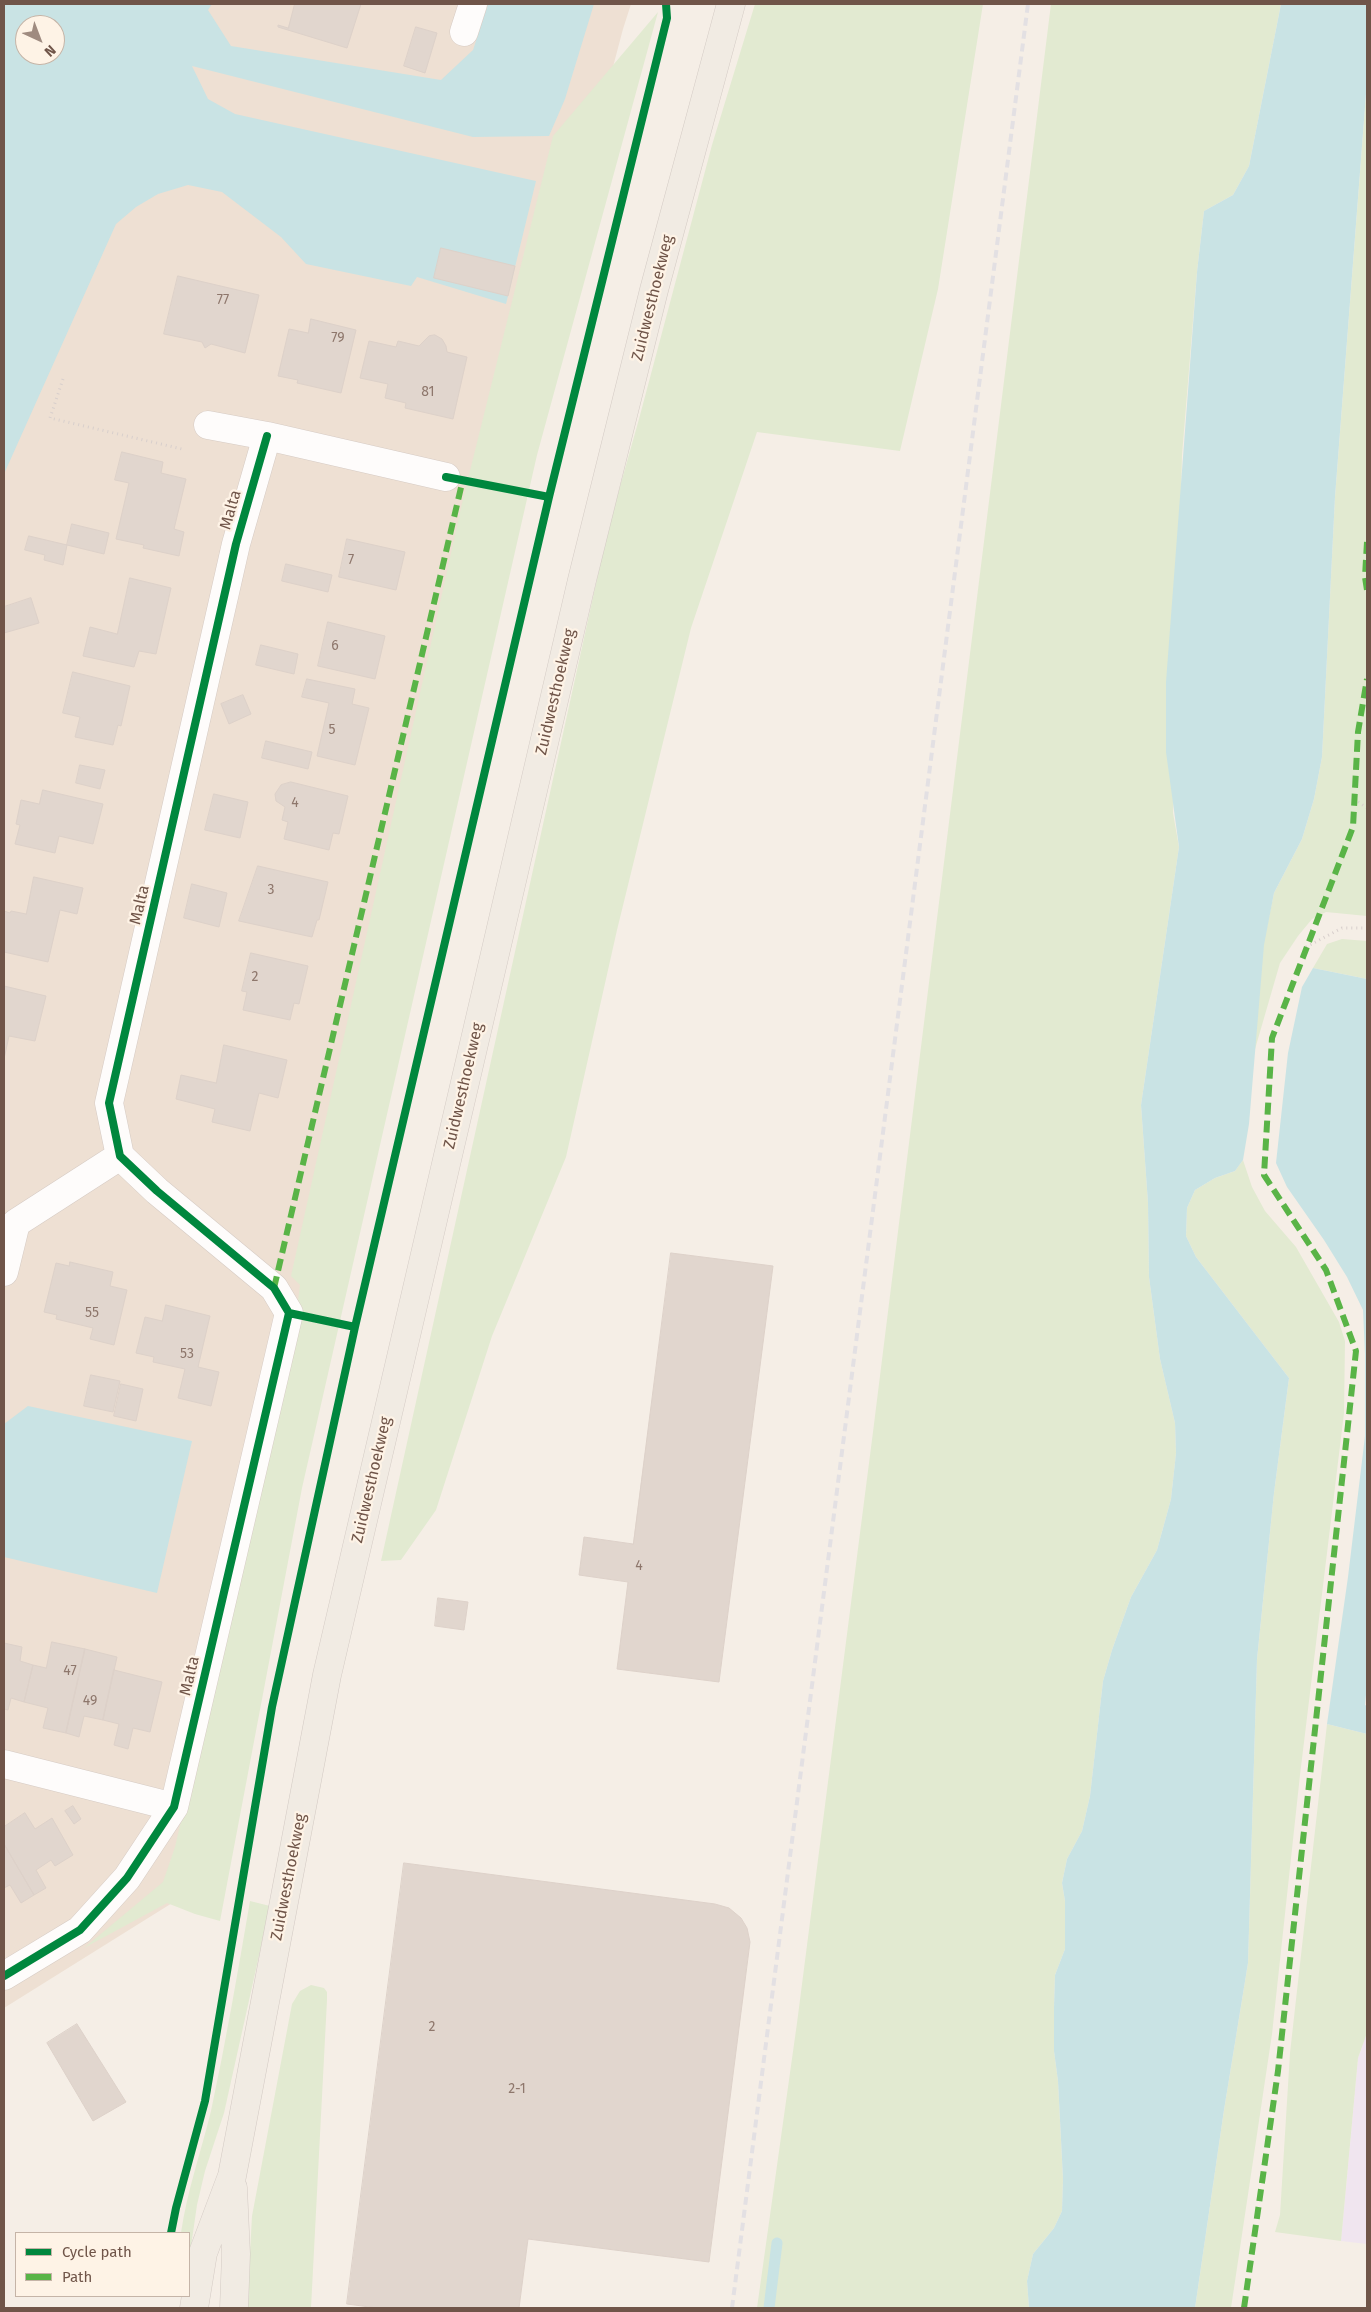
<!DOCTYPE html>
<style>
body{margin:0}
#map{position:relative;width:1371px;height:2312px;overflow:hidden;background:#f5eee6;font-family:"Fira Sans",sans-serif}
canvas{display:block}
.frame{position:absolute;inset:0;border:5px solid #705549;pointer-events:none}
.legend{position:absolute;left:15px;top:2232px;width:175px;height:65px;box-sizing:border-box;background:#fef3e6;border:1px solid #c5b4a7;margin:0;padding:6px 9px;list-style:none;font-size:15px;color:#705549}
.legend li{display:flex;align-items:center;gap:10px;height:25px}
.legend b{width:25px;border:1px solid #c5b4a7}
.north{position:absolute;left:15px;top:15px;width:50px;height:50px;box-sizing:border-box;background:#fef3e6;border:1px solid #c5b4a7;border-radius:50%;rotate:137deg;font-size:14px;font-weight:700;line-height:20px;text-align:center;color:#705549}
.north::after{content:'';display:block;margin:auto;width:18px;height:22px;background:#9f8b80;clip-path:polygon(50% 0,100% 100%,50% 72%,0 100%)}
</style>
<div id="map">
<canvas width="1371" height="2312"></canvas>
<div class="frame"></div>
<ul class="legend">
<li><b style="height:6px;background:#00873e"></b>Cycle path</li>
<li><b style="height:6px;background:#59b447"></b>Path</li>
</ul>
<div class="north">N</div>
</div>
<script>
const context = document.querySelector('canvas').getContext('2d');
context.lineJoin = 'round';
function fillPath(path, color) {
  context.fillStyle = color;
  context.fill(path, 'evenodd');
}
function strokePath(path, color, width, dash) {
  context.strokeStyle = color;
  context.lineWidth = width;
  context.lineCap = dash ? 'butt' : 'round';
  context.setLineDash(dash || []);
  context.stroke(path);
}
function label(font, color, halo, rows, align = 'center') {
  context.font = font + ' "Fira Sans",sans-serif';
  context.lineWidth = 4.5;
  context.setLineDash([]);
  context.textBaseline = 'middle';
  context.strokeStyle = halo;
  context.fillStyle = color;
  for (const [text, x, y, turn = 0] of rows) {
    context.save();
    context.translate(x, y);
    context.rotate((+turn || 0) * Math.PI / 180);
    context.textAlign = isNaN(turn) ? turn : align;
    if (halo) context.strokeText(text, 0, 0);
    context.fillText(text, 0, 0);
    context.restore();
  }
}
fillPath(new Path2D(`
 M174,4H631L623,29L426,774L201,1885L4,2008V346Z`), '#eee0d3');
fillPath(new Path2D(`
 M1367,2033V2244L1341,2241L1358,2058Z`), '#f0e5ef');
fillPath(new Path2D(`
 M755,4H983L938,289L900,451L757,432L691,628L617,930L566,1157L492,1336L436,1510L401,1560L381,1561L608,529L639,419L712,145Z
 M1051,4H1281L1249,166L1233,195L1204,211L1197,272L1182,455L1173,813L1179,847L1141,1105L1148,1203L1149,1277L1160,1359L1175,1423L1176,1453L1171,1499L1157,1550L1131,1597L1112,1650L1103,1681L1090,1796L1082,1831L1067,1859L1062,1883L1065,1901V1949L1055,1975L1054,2007V2051L1058,2081L1063,2179L1062,2211L1054,2228L1033,2254L1027,2281L1029,2308H757L797,2023L873,1432Z
 M658,12L537,455L302,1488L220,1921L195,1914L167,1903L84,1948L163,1882L175,1847L294,1332L300,1285L291,1276L463,499L553,136Z
 M1367,81V916L1326,912L1312,919L1298,936L1280,963L1253,1056L1263,945L1274,893L1302,839L1314,799L1322,757L1335,497Z
 M1342,939L1367,941V979L1313,968L1327,944Z
 M1243,1160L1252,1187L1265,1211L1296,1247L1339,1322L1345,1341L1344,1413L1300,1775L1272,2034L1231,2308H1195L1224,2110L1248,1963L1257,1659L1274,1493L1289,1378L1196,1257L1186,1236L1187,1208L1195,1190L1215,1178L1235,1171Z
 M1327,1724L1367,1734V2033L1358,2058L1341,2241L1275,2232L1280,2215L1290,2053Z
 M250,1901L270,1906L224,2113L205,2171L197,2205L189,2260V2233H181C187,2191 201,2152 211,2111C226,2041 238,1971 250,1901Z
 M311,1985L324,1988L327,1992V2000L311,2308H247L252,2216L292,2004L300,1991Z`), '#e2ead1');
fillPath(new Path2D(`
 M4,4H212L208,10L231,46L441,80L473,50L488,4H594L565,99L549,136L473,137L192,66L208,99L235,114L536,181L506,304L417,277L411,286L306,264L281,237L222,192L188,185L158,194L136,207L116,224L4,474ZM25,25H55V55H25Z
 M1281,4H1367V81L1335,497L1322,757L1314,799L1302,839L1274,893L1264,945L1249,1124L1243,1160L1235,1171L1215,1178L1195,1190L1187,1208L1186,1236L1196,1257L1289,1378L1274,1493L1257,1659L1248,1963L1224,2110L1195,2308H1029L1027,2281L1033,2254L1054,2228L1062,2211L1063,2179L1058,2081L1054,2051V2007L1055,1975L1065,1949V1901L1062,1883L1067,1859L1082,1831L1090,1796L1103,1681L1112,1650L1131,1597L1157,1550L1171,1499L1176,1453L1175,1423L1160,1359L1149,1277L1148,1203L1141,1105L1179,847L1166,752V682L1197,272L1204,211L1233,195L1249,166Z
 M1313,968L1367,979V1685L1365,1705L1367,1706V1734L1327,1724L1348,1577L1365,1436V1354L1363,1310L1347,1277L1324,1240L1287,1187L1276,1163L1288,1053L1302,987Z
 M28,1406L192,1441L157,1593L4,1557V1424Z`), '#c9e3e4');
strokePath(new Path2D(`
 M769,2308L777,2243`), '#c9e3e4', 11);
const building = new Path2D(`
 M295,4H361L347,48L278,27V25L288,28Z
 M416,27L437,33L425,73L404,66Z
 M441,248L515,266L508,296L434,278Z
 M178,276L259,295L245,353L211,344L205,348L202,342L164,334Z
 M311,319L356,330L341,393L297,383L298,380L278,376L289,329L308,333Z
 M435,335L442,339L446,346L447,352L467,357L453,419L405,408L406,403L385,398L388,384L360,378L369,341L396,347L398,341L419,346L429,336Z
 M122,452L163,462L161,473L186,479L174,529L184,532L179,556L143,548L144,545L116,539L129,483L115,480Z
 M72,524L109,533L104,554L67,545Z
 M29,536L67,545L63,565L44,560L45,555L25,550Z
 M347,539L405,552L396,590L339,577Z
 M286,564L332,575L328,592L282,581Z
 M130,578L171,588L156,654L139,651L134,667L83,656L90,627L117,634Z
 M31,598L39,623L4,633V607Z
 M328,622L385,636L375,679L318,666Z
 M261,645L298,654L294,674L256,665Z
 M73,672L130,686L121,726L118,725L113,745L75,737L80,717L63,713Z
 M307,679L355,689L352,704L369,708L355,765L317,756L329,703L302,697Z
 M243,695L251,714L229,724L221,704Z
 M266,741L312,752L308,769L262,758Z
 M80,765L105,770L100,789L76,783Z
 M291,782L348,796L339,834L333,833L329,850L284,839L288,822L282,820L285,807L276,801L275,794L281,785Z
 M43,790L103,804L93,844L59,836L55,853L15,844L20,825L16,824L21,800L39,804Z
 M214,794L248,802L240,838L205,830Z
 M258,866L328,882L319,920H317L312,937L239,921Z
 M34,877L83,888L77,914L60,910L48,962L4,952V911L10,913L11,911L26,914Z
 M192,884L227,893L219,927L184,918Z
 M251,953L308,966L299,1004L294,1003L290,1020L243,1010L247,992L242,991Z
 M4,986L46,996L35,1041L9,1036L4,1059Z
 M224,1045L287,1060L278,1098L259,1093L250,1131L212,1122L215,1109L176,1099L181,1075L216,1083Z
 M671,1253L773,1266L719,1682L617,1669L628,1582L579,1575L584,1537L633,1544Z
 M70,1262L113,1272L110,1286L127,1290L114,1345L90,1339L93,1328L56,1319L57,1315L44,1312L56,1263L69,1266Z
 M166,1305L210,1316L198,1367L219,1372L211,1406L178,1398L185,1369L153,1362L154,1357L136,1353L145,1317L162,1321Z
 M91,1375L120,1381L113,1412L84,1406Z
 M121,1384L143,1389L136,1421L114,1416Z
 M438,1598L468,1602L464,1630L435,1626Z
 M52,1642L85,1649L66,1733L43,1728L48,1708L24,1702L33,1665L46,1668Z
 M4,1643L22,1647L20,1661L33,1665L24,1702L11,1698L8,1710L4,1709Z
 M85,1649L117,1657L103,1720L84,1716L79,1737L66,1733Z
 M114,1670L162,1682L150,1732L133,1728L128,1749L114,1745L119,1724L103,1720Z
 M73,1806L81,1819L74,1824L65,1811Z
 M25,1813L35,1829L52,1818L73,1855L55,1866L51,1860L36,1870L46,1888L34,1895L4,1844V1827Z
 M4,1844L34,1895L21,1903L10,1885L4,1888Z
 M404,1863L715,1904L729,1908L741,1918L747,1928L750,1942L709,2262L528,2239L519,2308H377L347,2304Z
 M77,2024L126,2102L93,2121L47,2043Z`);
fillPath(building, '#e1d6ce');
strokePath(building, '#ddd1c9', 1);
const minor = new Path2D(`
 M464,32L473,4
 M208,425L267,436L446,477
 M4,1272L16,1223L120,1156
 M4,1764L174,1807
 M4,1976L80,1930L127,1878L174,1807L289,1313L274,1288L157,1191L120,1156L109,1103L236,544L267,436`);
const major = new Path2D(`
 M233,2188L236,2254L234,2308
 M194,2308L203,2253L232,2176L327,1675L582,580L654,290L731,4`);
strokePath(minor, '#d6cbc4', 29);
strokePath(major, '#d3cac4', 29);
strokePath(new Path2D(`
 M63,379L50,418L182,449
 M1354,799L1367,808
 M1306,947L1342,928H1367`), '#d8cfcc', 3, [1, 4]);
strokePath(minor, '#fefcfb', 28);
strokePath(major, '#f1ebe3', 28);
strokePath(new Path2D(`
 M732,2308L1028,4`), '#e3e0e3', 4, [8, 5]);
strokePath(new Path2D(`
 M1367,542L1365,577L1367,590
 M274,1288L463,479
 M1244,2308L1278,2071L1356,1351L1326,1270L1264,1175L1272,1038L1353,827L1358,732L1367,679`), '#59b447', 6, [12, 6]);
strokePath(new Path2D(`
 M446,477L549,497
 M289,1313L355,1327
 M4,1976L80,1930L127,1878L174,1807L289,1313L274,1288L157,1191L120,1156L109,1103L236,544L267,436
 M171,2233L176,2208L205,2101L272,1707L355,1327L549,497L667,18L666,4`), '#00873e', 8);
label('14px', '#8e776c', null, [
 ["77",223,300],
 ["79",338,338],
 ["81",428,392],
 ["7",351,560],
 ["6",335,646],
 ["5",332,730],
 ["4",295,803],
 ["3",271,890],
 ["2",255,977],
 ["55",92,1313],
 ["53",187,1354],
 ["4",639,1566],
 ["47",70,1671],
 ["49",90,1701],
 ["2",432,2027],
 ["2-1",517,2089]
]);
label('16px', '#705549', '#fef3e6', [
 ["Zuidwesthoekweg",653,298,-76],
 ["Malta",231,510,-74],
 ["Zuidwesthoekweg",556,692,-77],
 ["Malta",140,905,-77],
 ["Zuidwesthoekweg",464,1086,-77],
 ["Zuidwesthoekweg",372,1480,-77],
 ["Malta",190,1676,-77],
 ["Zuidwesthoekweg",289,1877,-79]
]);
</script>
